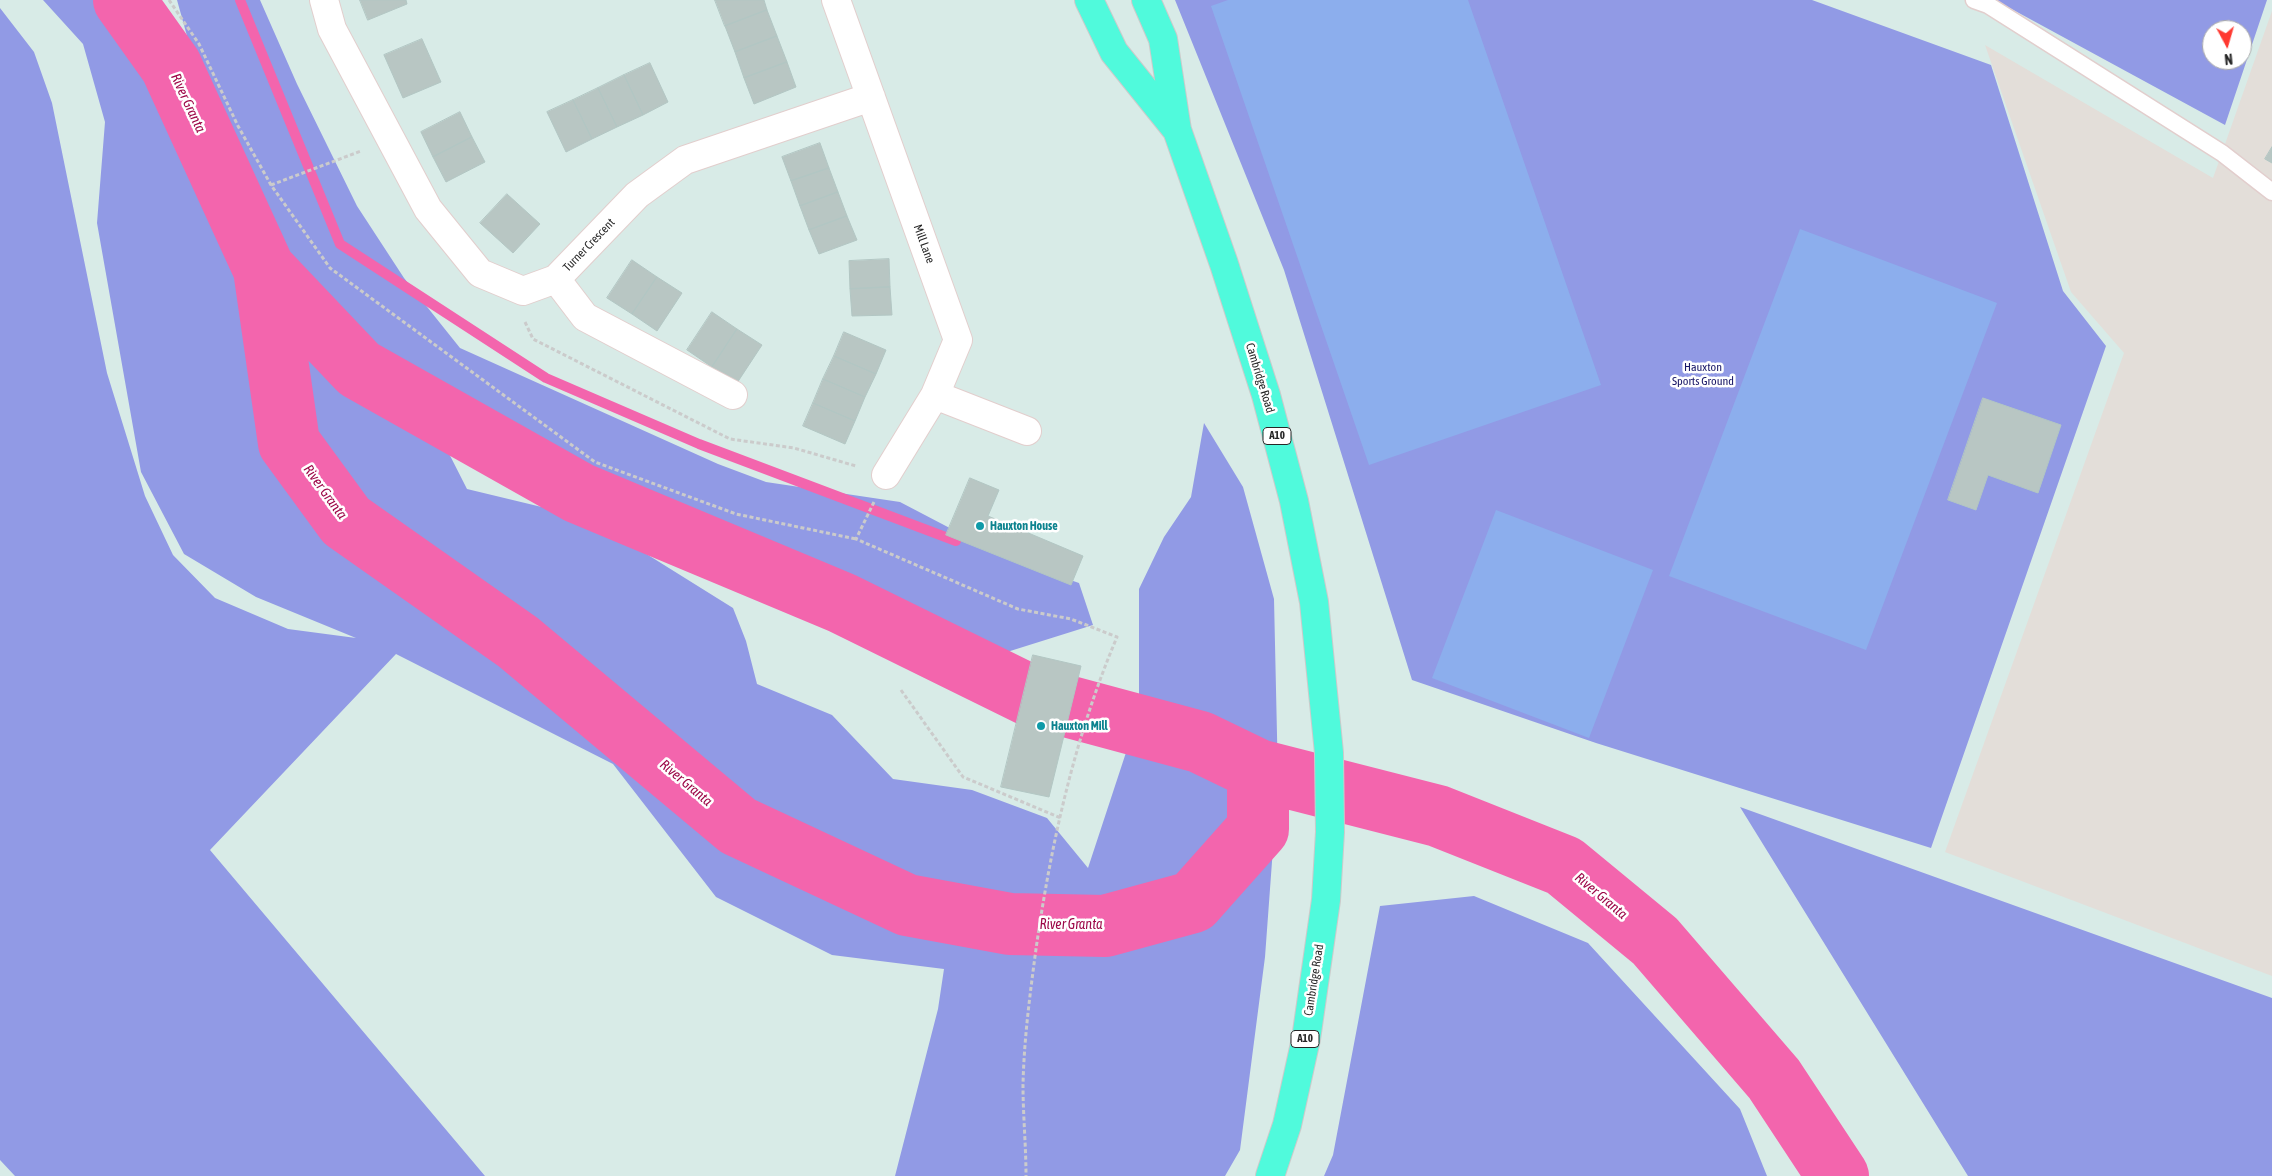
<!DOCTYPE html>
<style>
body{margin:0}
#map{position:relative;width:2272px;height:1176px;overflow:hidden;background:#d8ebe7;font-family:"Asap Condensed",sans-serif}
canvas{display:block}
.north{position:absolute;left:2202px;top:20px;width:50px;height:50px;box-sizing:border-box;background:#fff;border:1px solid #a9a9a9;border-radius:50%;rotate:174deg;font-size:14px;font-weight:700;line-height:20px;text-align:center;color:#272727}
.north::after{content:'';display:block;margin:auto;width:18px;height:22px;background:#ff3931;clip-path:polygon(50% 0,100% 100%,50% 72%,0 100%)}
</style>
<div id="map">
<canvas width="2272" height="1176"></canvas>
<div class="north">N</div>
</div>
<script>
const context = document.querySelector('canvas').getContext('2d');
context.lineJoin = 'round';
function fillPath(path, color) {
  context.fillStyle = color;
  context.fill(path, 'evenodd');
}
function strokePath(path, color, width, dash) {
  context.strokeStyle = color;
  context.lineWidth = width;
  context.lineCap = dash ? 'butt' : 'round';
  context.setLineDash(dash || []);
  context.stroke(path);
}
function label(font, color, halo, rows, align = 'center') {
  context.font = font + ' "Asap Condensed",sans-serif';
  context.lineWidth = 5;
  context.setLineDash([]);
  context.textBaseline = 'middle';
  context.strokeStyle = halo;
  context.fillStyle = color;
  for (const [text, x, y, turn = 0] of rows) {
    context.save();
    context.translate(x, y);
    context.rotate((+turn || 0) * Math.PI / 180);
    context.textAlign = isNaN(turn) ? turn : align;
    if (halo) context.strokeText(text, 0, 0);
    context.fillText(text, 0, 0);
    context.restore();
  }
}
fillPath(new Path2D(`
 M2272,11V976L1945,852L2124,353L2071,292L1985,45L2213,178Z`), '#e3ded9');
fillPath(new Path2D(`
 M43,0H95L144,41L192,54L177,0H260L297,84L357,206L404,278L460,348L718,464L766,482L900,502L1009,559L1079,583L1093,625L1007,652L958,690L880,618L790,613L631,494L578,472L496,427L436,428L467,489L550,509L632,545L733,608L746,641L757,684L832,715L893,779L972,790L1047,818L1088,868L1139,713V589L1164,537L1191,497L1204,423L1243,487L1274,599L1278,780L1265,957L1240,1150L1225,1176H895L938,1009L944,969L832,955L716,897L613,764L396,654L210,850L485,1176H15L0,1160V8L34,52L52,103L107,373L145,496L173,555L215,598L288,629L356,638L256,597L184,554L141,472L97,223L105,122L83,44Z
 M1175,0H1812L1991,65L2063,291L2106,346L1931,848L1596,743L1412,680L1284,270Z
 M1995,0H2267L2225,125ZM2212,30H2242V60H2212Z
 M1740,807L2272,998V1176H1968Z
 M1474,896L1588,943L1740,1109L1767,1176H1324L1333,1155L1380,906Z`), '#919ae5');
fillPath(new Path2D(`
 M1228,0H1468L1601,385L1369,465L1211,6Z
 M1800,229L1997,303L1866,650L1669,576Z
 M1496,510L1653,570L1589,738L1432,678Z`), '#8caeed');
strokePath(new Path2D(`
 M240,0L340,244L546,378L699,444L956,541`), '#f365ad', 10);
strokePath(new Path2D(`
 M124,0L171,66L264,269L359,369L579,493L842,603L1033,697L1200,742L1258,770L1438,816L1564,866L1655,941L1774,1079L1838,1176
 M264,269L289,443L346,521L518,642L738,826L907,905L1010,924L1105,926L1193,902L1258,829V770`), '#f365ad', 62);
const building = new Path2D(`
 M360,0H406L407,4L368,20Z
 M715,0H764L767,10L725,26Z
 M767,10L777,36L735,52L725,26Z
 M777,36L787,62L744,78L735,52Z
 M422,39L441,82L403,98L384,55Z
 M787,62L796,87L754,104L744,78Z
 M650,63L668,102L643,115L624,75Z
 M624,75L643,115L617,127L598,88Z
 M598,88L617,127L592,139L573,100Z
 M573,100L592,139L566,152L547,112Z
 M460,112L472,137L433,157L421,132Z
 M472,137L485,162L446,182L433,157Z
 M820,143L829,168L791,181L782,157Z
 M2272,147V163L2265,159Z
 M829,168L838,192L800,206L791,181Z
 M838,192L847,216L809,230L800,206Z
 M507,194L540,224L513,253L480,223Z
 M847,216L857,240L819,254L809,230Z
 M889,259L890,287L850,289L849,261Z
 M632,260L657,277L632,314L607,298Z
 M657,277L682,293L657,331L632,314Z
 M890,287L892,315L852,316L850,289Z
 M712,312L737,329L712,367L687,350Z
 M737,329L762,345L737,383L712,367Z
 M844,332L886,350L876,374L834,356Z
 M834,356L876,374L865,397L823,379Z
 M823,379L865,397L855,421L813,403Z
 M1983,398L2061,425L2038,493L1988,475L1976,510L1948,500Z
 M813,403L855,421L845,444L803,426Z
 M970,478L999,490L988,516L1083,556L1071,585L946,535Z
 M1033,655L1081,666L1049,797L1001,787Z`);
fillPath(building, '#b8c6c3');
strokePath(building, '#b2c6c3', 1);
const service = new Path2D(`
 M1974,0L1988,5L2222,153L2272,192`);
const minor = new Path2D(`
 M324,0L332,29L428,209L480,273L523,291L556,279L637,195L685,160L871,97
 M836,0L958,340L935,395L1027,431
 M556,279L585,317L733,395
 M886,475L935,395`);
const trunk = new Path2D(`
 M1089,0L1114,52L1176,129
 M1146,0L1163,39L1177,130L1224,264L1266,395L1294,501L1314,602L1329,753L1330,832L1326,900L1306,1039L1287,1125L1270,1176`);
strokePath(service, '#e2cecd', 19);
strokePath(minor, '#e2cecd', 30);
strokePath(trunk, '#cbcbcb', 30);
strokePath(new Path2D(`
 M169,0L199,44L238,126L271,185L330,268L595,462L736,514L856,539
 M271,185L361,151
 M525,322L533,339L730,439L794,448L856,466
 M874,502L856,539L1018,609L1071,619L1117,637C1075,736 1051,843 1036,949C1030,994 1024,1039 1023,1085C1023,1115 1026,1146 1026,1176
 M901,690L963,777L1061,818`), '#cbcbcb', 3, [4, 2.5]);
strokePath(service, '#fff', 16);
strokePath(minor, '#fff', 28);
strokePath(trunk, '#50fadc', 28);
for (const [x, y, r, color] of [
 [980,526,5,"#0f9aa8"],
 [1041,726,5,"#0f9aa8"]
]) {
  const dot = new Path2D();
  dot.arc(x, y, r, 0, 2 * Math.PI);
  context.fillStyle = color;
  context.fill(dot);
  strokePath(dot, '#fff', 2);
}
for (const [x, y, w] of [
 [1277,436,28],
 [1305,1039,28]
]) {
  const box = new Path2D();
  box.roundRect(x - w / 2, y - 8.5, w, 17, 4);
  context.fillStyle = '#fff';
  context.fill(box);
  strokePath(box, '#272727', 1);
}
label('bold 11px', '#272727', null, [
 ["A10",1277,436],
 ["A10",1305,1039]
]);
label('12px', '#272727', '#fff', [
 ["Mill Lane",924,244,70],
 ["Turner Crescent",589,245,-46],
 ["Cambridge Road",1260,378,73],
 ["Cambridge Road",1314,980,-81]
]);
label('12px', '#171666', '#fff', [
 ["Hauxton",1703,367],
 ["Sports Ground",1703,381]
]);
label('bold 12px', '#0d838f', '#fff', [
 ["Hauxton House",990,526],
 ["Hauxton Mill",1051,726]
], 'left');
label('italic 14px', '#9c0747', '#fff', [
 ["River Granta",188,103,65],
 ["River Granta",325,492,54],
 ["River Granta",686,783,40],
 ["River Granta",1601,896,40],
 ["River Granta",1071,925]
]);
</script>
